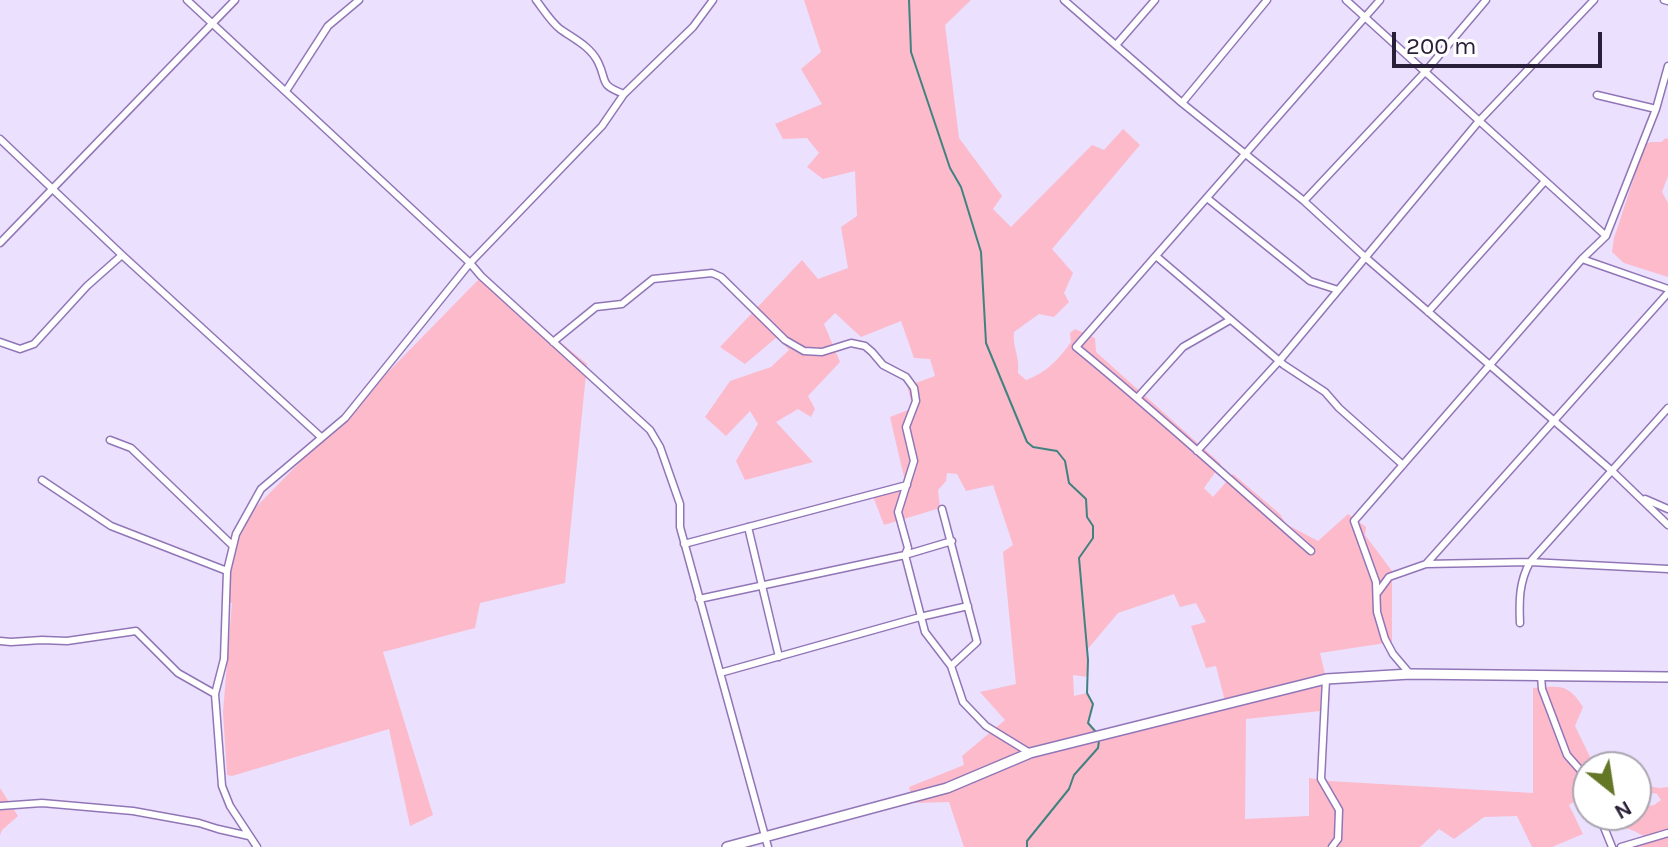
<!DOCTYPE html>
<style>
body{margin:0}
#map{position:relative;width:1668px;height:847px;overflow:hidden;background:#ebe0fd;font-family:Karla,sans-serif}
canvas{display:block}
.north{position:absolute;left:1572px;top:751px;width:80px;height:80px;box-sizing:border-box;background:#fff;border:2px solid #aaa5b0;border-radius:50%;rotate:150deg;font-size:22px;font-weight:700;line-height:32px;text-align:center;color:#2a1f39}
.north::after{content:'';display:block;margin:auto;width:28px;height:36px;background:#637727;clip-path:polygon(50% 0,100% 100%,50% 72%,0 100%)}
.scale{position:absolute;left:1392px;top:32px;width:210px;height:36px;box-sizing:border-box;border:4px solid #2a1f39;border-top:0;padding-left:10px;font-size:24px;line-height:28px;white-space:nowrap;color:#2a1f39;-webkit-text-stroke:6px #fff;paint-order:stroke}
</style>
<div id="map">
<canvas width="1668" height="847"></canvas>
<div class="north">N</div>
<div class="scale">200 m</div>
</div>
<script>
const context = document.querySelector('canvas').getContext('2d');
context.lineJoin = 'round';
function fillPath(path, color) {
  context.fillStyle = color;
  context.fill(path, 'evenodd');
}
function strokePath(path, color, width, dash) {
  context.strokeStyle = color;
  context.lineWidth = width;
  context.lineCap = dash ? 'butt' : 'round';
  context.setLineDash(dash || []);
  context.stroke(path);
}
fillPath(new Path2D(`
 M804,0H971L945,25L959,138L1002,196L993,209L1011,227L1092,145L1104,150L1123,129L1140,145L1052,249L1073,273L1064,293L1069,302L1054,317L1039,314L1014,332C1012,347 1020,355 1018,373L1026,380C1046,373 1059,359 1071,342L1070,333L1075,329L1095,338L1096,352L1221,464L1204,488L1213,497L1233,474L1280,514L1286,524L1318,541L1348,514L1366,527L1365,535L1392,571V642L1320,653L1325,674L1321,685L1320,711L1246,719L1245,819L1309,816V778L1329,781L1533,793V688C1560,686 1568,683 1583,707L1575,726L1595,767H1588V774L1586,776L1588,782V793L1569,805L1583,834L1552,847H1532L1517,816L1484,817L1454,839L1439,829L1420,847H964L949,802L913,803L909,787L964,765L962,756L1005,720L980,692L1016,684L1003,552L1013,545L993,485L966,491L957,474L947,473L946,481L938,490L940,508L884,525L871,491L905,481L890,417L913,408L907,386L935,376L930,359L914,358L901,321L861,337L835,313L824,324L840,362L808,396L815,409L811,417L798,409L776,422L813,462L745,480L736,461L758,424L750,411L726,436L705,417L730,381L771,367L789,350L777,337L745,364L720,347L802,260L818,279L848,268L841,227L857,216L855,171L823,179L807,167L819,153L807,138L783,139L775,124L822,104L801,69L821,52ZM1174,594L1180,607L1196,603L1206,622L1191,626L1206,668L1216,666L1227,709L1099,737L1088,723L1093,704L1087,693L1074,696L1073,675L1088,677L1087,650L1118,613Z
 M1666,138L1668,139V176L1662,192L1668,203V277L1624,263L1612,252L1614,238L1645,144L1651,142H1661Z
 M481,277L587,364L565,583L480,603L475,628L383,652L433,815L410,826L389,729L232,776L227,775L223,712L232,603L226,602C227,563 231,543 250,508L256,507Z
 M1647,786L1659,788L1668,787V847H1621L1648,838C1641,835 1635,831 1629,829C1615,826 1606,829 1599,815H1636V808L1654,805L1661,800L1657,794L1644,791Z
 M0,788L18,816L2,830L0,835Z`), '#fcbacb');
strokePath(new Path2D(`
 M909,0L911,52L950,168L961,187L981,252L986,343L1027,442L1033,447L1057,451L1065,461L1069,483L1086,499L1087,517L1093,526V538L1079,558L1088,660L1087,693L1093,704L1088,723L1096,732
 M1027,847V841L1069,789L1074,775L1098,748L1099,741`), '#408280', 2);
const street = new Path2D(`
 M187,0L470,263L481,276L650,430L660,447L680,504V527L768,847
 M536,0C543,9 551,22 560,29C574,39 590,46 598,62C608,82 598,84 624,94
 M1064,0L1182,103L1304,201L1365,257L1612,471L1668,525
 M1346,0L1606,236
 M1664,0L1668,1
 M1116,45L1155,0
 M286,91L328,26L359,0
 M1597,95L1656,109
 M1182,103L1267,0
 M0,139L122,255L321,437
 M1207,198L1310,281L1338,290
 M1304,201L1425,72L1486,0
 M0,243L235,0
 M1156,256L1284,365L1325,392L1339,408L1403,465
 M1582,259L1668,289
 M1428,312L1545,181
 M0,342L20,349L34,344L87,286L122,255
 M553,342L596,307L622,304L653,279L712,273L721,277L785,340L804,351L822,352L851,343L865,346L872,352L883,365L906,377L914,388L916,401L906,427L914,461L898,512L908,548L905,555L925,632L951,666L963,702L986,726L1030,753
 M1138,397L1183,347L1230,320
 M110,440L131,448L233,546
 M1197,451L1280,360L1479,121L1594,0
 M42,480L111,526L227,571
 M1645,499L1668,509
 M942,509L977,642L951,666
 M748,527L779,657
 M684,544L907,485
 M1311,551C1233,483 1157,413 1076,347L1380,0
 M1426,564L1668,293
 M1378,592L1389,577L1426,564L1530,562L1668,569
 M699,599L905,555L952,541
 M1520,623C1519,601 1519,582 1530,562L1668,408
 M0,641L11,642L42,640L67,641L136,631L178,673L215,694
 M720,673L920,617L968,606
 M1410,674L1393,654L1385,639L1377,612L1376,582L1354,521L1582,259L1606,236L1656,109L1668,66
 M1541,676L1542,689L1567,755L1582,772L1588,786
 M1326,679L1321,779L1339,810L1338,839L1332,847
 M0,806L42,803L133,811L199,823L218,829L249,836
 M1599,815L1612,847
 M257,847L230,806L222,786L215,694L224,659L227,571L236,534L261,489L345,418L470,263L602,126L624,94L693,27L713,0
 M1621,847L1668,833`);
const secondary = new Path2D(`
 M727,847L947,788L1030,753L1326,679L1410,674L1668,677`);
strokePath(street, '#9176b7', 9);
strokePath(secondary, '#9176b7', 12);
strokePath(street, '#fff', 6);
strokePath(secondary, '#fff', 9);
</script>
